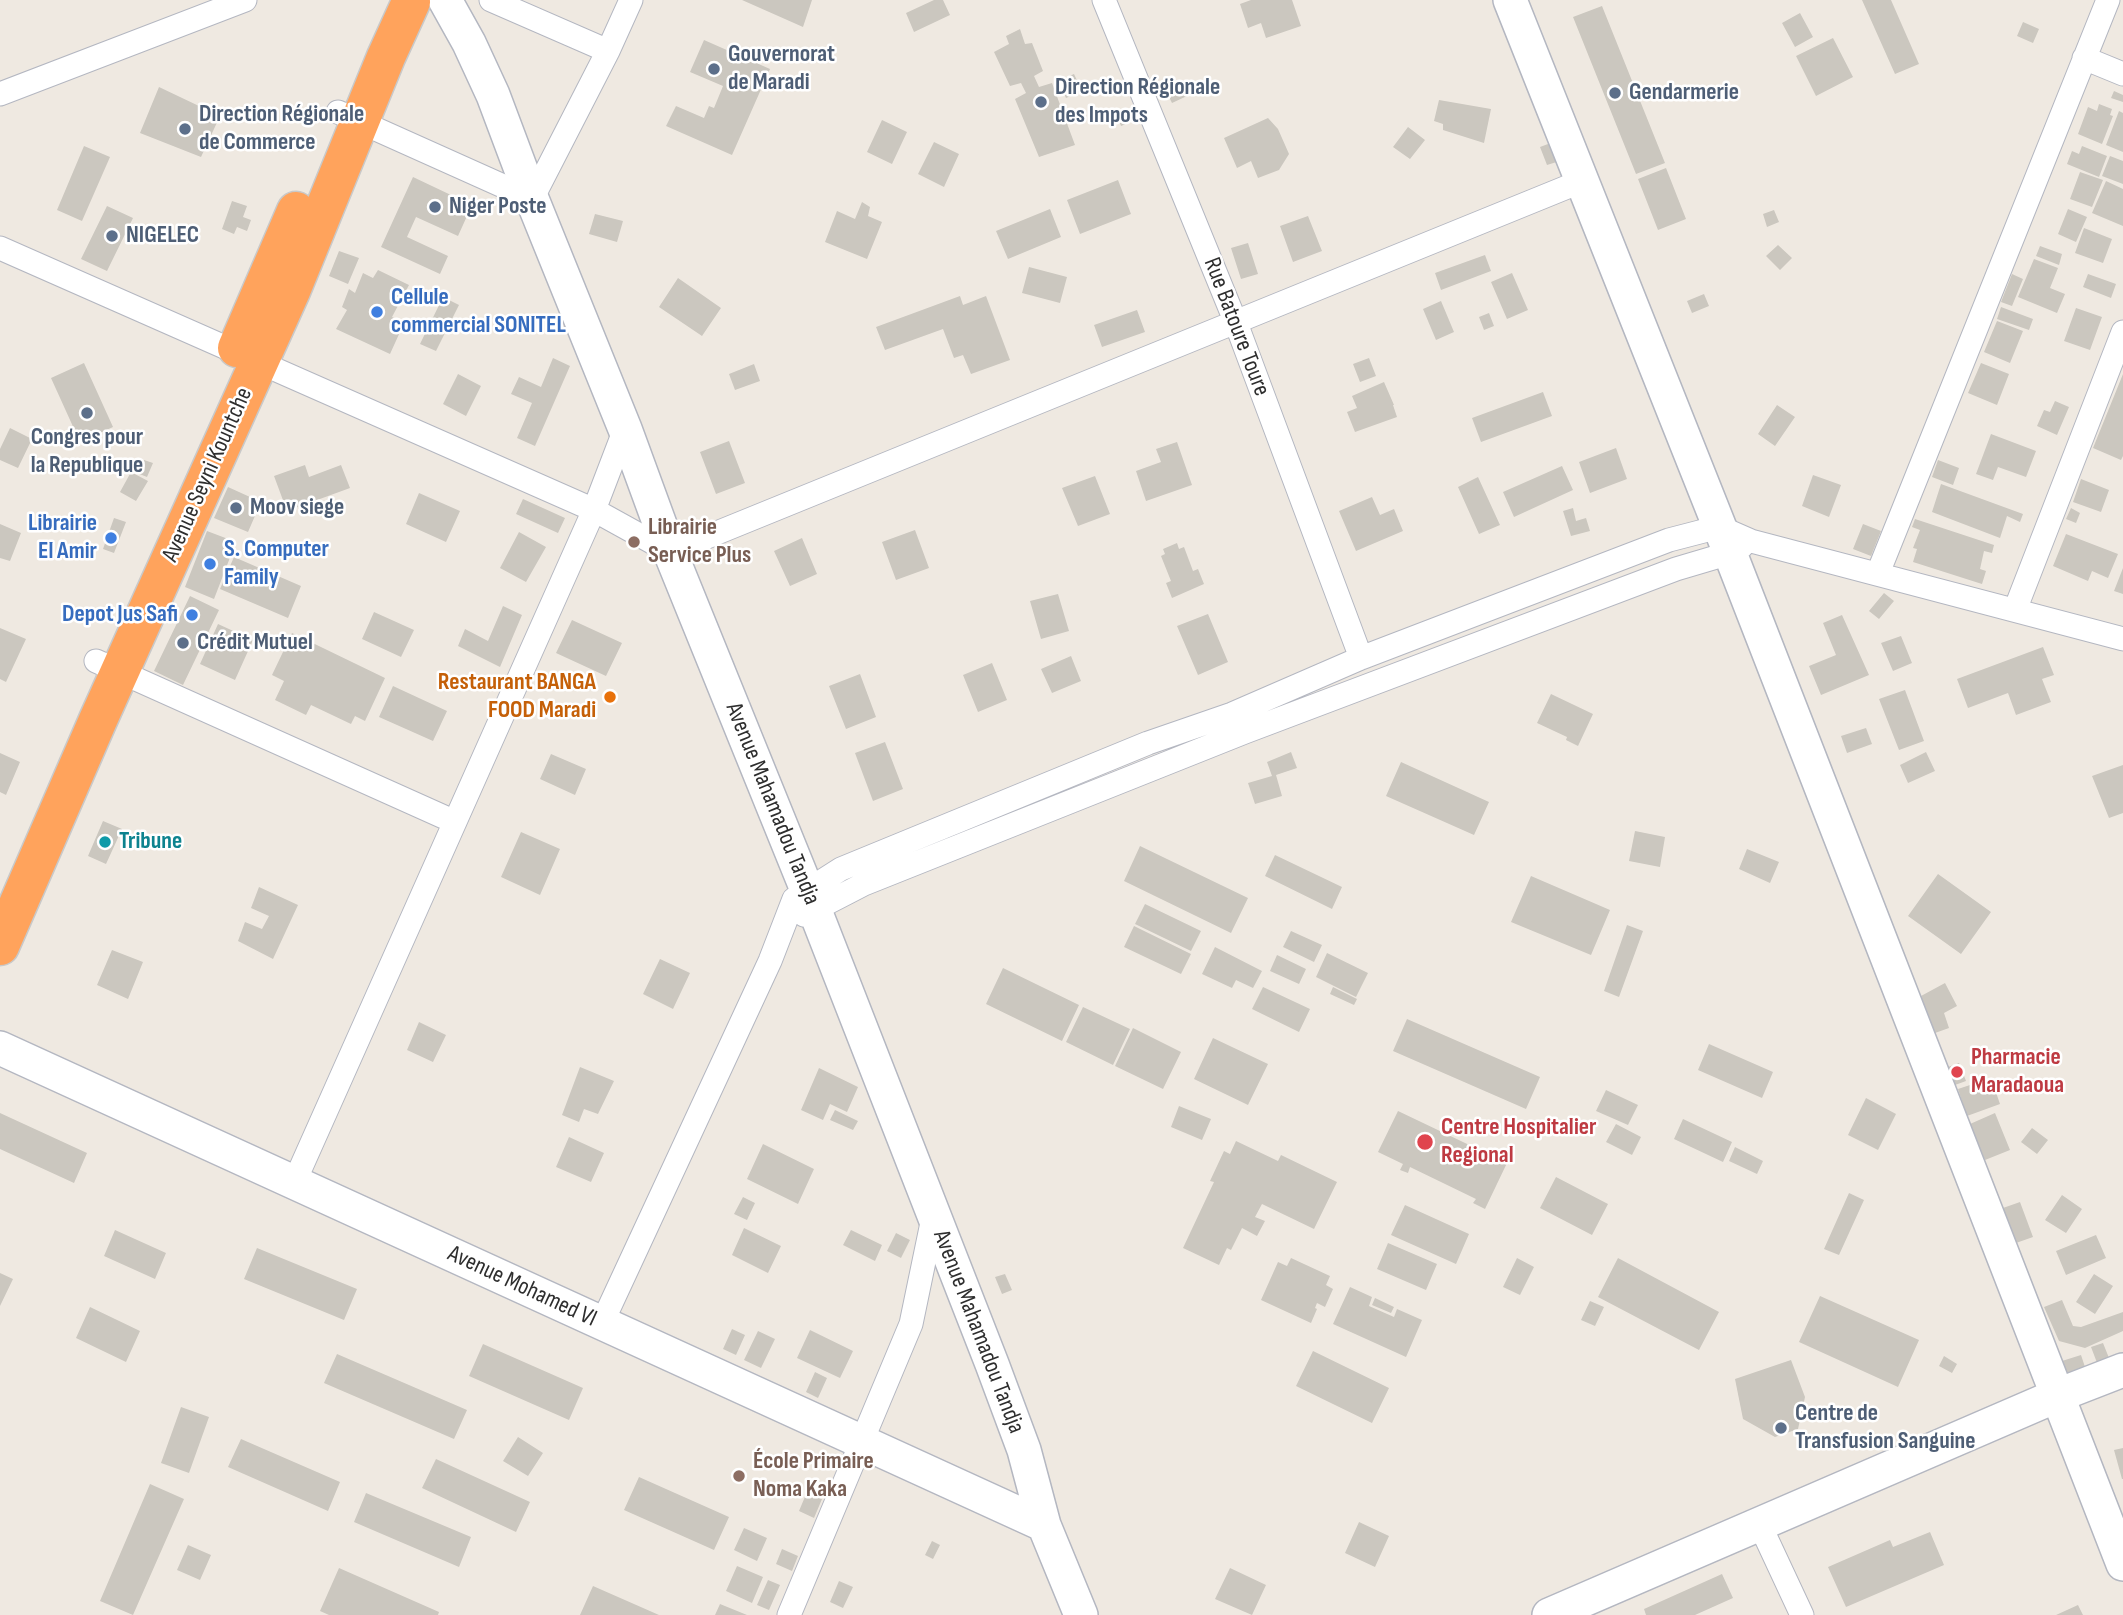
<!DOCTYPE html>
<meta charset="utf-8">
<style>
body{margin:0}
canvas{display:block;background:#efe9e1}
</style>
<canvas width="2123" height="1615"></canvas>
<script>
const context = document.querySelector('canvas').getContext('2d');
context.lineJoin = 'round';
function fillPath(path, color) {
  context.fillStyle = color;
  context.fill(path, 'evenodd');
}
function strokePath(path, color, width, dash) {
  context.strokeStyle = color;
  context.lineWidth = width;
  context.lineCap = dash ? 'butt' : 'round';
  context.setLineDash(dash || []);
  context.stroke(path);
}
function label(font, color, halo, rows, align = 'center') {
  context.font = font + ' "Sofia Sans Condensed",sans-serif';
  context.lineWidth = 5;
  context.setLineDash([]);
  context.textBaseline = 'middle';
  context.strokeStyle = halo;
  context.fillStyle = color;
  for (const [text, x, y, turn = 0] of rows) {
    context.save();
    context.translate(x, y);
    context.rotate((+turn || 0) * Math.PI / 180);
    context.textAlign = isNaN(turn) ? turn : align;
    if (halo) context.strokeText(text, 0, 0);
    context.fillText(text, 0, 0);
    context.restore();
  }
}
fillPath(new Path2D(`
 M742,0H812L803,27Z
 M934,0H943L950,15L914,32L906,13Z
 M1251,0H1292L1301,26L1266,38L1261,23L1248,28L1240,4Z
 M1862,0H1891L1919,64L1895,74Z
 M1602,6L1665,163L1636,174L1573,17Z
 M1800,13L1813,37L1795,47L1782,23Z
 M2023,22L2039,29L2033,43L2017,36Z
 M1020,29L1025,44L1032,43L1043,71L1034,76L1039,87L1052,83L1075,145L1039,157L1015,99L1026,93L1021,83L1010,86L994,52L1009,44L1006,36Z
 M1833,38L1853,77L1816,96L1796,56Z
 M704,40L770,69L732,155L666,126L676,106L704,118L709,106L714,108L723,86L690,72Z
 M1074,74L1082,91L1066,98L1058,81Z
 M1179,80L1187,96L1172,103L1164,87Z
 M159,87L220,116L201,157L140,133Z
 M2114,91L2123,95V102L2111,98Z
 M1439,100L1491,109L1484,143L1443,130V124L1434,121Z
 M2099,104L2112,109L2110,115L2113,116L2102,144L2078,134L2088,107L2097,111Z
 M1126,108L1131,122L1121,126L1116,113Z
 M2119,111L2123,113V152L2106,145Z
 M1268,118L1278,129L1289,154L1279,170L1258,178L1251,161L1237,168L1224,138Z
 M882,120L907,132L892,164L867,152Z
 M1408,127L1425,140L1410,159L1393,147Z
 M1556,141L1563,160L1547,165L1540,147Z
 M934,142L959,154L944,187L918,174Z
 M84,146L110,157L82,221L57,210Z
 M2082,146L2107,156L2099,177L2067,164L2072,151L2079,154Z
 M2110,156L2123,161V184L2102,176Z
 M1666,168L1686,219L1658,230L1638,179Z
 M2080,172L2103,180L2092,207L2070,199Z
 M413,177L472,205L458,236L416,217L407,237L448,256L440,274L381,247Z
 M1118,180L1131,214L1080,234L1067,200Z
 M2106,181L2123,189V226L2092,213Z
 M232,201L247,206L243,217L251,220L247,231L237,227L234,234L222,229Z
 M862,202L870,207L868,216L882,222L867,259L825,242L837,211L855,219Z
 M107,206L133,218L107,271L81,259Z
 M1050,209L1061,237L1008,259L996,231Z
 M2068,209L2087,217L2076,242L2058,234Z
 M1774,210L1779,222L1767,227L1763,214Z
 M595,214L623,221L617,242L589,234Z
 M1308,216L1322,251L1293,262L1280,226Z
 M2084,228L2112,239L2103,263L2075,253Z
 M1248,243L1258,274L1241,279L1231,248Z
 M1778,245L1792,258L1780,270L1766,256Z
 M2040,246L2062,254L2059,265L2036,256Z
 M339,251L359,258L348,284L329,276Z
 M1485,255L1491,271L1441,290L1435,273Z
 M2034,259L2058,268L2050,288L2065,294L2057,313L2018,297Z
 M1029,267L1067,277L1060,303L1022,293Z
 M378,270L409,285L392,317L400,321L395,330L400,332L390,354L336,329L347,310L342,307L349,289L355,293L363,273L373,278Z
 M1512,273L1528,310L1507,319L1491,282Z
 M2012,274L2023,279L2012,306L2001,302Z
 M2088,274L2116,284L2111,298L2083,287Z
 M678,278L721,308L702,336L659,307Z
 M1704,294L1709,306L1692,313L1687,301Z
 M960,296L963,305L986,296L1010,360L971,374L963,355L954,358L943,329L885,350L876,327Z
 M443,297L459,305L436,351L420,344Z
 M1441,301L1454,332L1436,340L1423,309Z
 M2001,307L2033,319L2029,330L1997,319Z
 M2076,308L2102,317L2090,350L2064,341Z
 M1137,310L1145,332L1102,347L1094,325Z
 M1489,313L1494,326L1484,330L1479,317Z
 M1997,321L2023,331L2010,363L1984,352Z
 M553,358L570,366L535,446L517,438L532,403L511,394L519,377L541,387Z
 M1369,358L1376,376L1360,382L1353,364Z
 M84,363L113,427L80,442L51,378Z
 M1981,363L2009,374L1997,405L1968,393Z
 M754,364L760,381L735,390L729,374Z
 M458,374L481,386L466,416L443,404Z
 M2123,374V456L2121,460L2093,448Z
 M1384,382L1394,405H1393L1397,417L1355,432L1347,412L1357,408L1352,396Z
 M1543,392L1552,416L1481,442L1472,418Z
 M2055,401L2069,407L2057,435L2037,426L2044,410L2050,412Z
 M1777,405L1795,417L1775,446L1758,434Z
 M10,428L32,439L18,468L0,460V449Z
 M1991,434L2036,451L2026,477L1998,467L1993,480L1976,474Z
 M729,441L745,483L716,494L700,452Z
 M1177,442L1192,485L1146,501L1136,471L1161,462L1156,449Z
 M1616,448L1627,479L1590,493L1579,462Z
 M144,460L153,463L147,477L137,473Z
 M1938,460L1959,468L1953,485L1932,477Z
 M305,465L309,477L341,465L350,488L287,511L274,476Z
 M1562,466L1573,490L1514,517L1503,492Z
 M131,472L148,481L136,501L120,492Z
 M1813,475L1841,485L1829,517L1802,506Z
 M1095,476L1110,514L1078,526L1062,488Z
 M1478,477L1500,525L1479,534L1458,487Z
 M2081,479L2109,490L2101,512L2073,502Z
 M1941,484L2023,514L2020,522L2007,516L2000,538L1932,512Z
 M228,487L261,502L248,532L214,518Z
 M419,493L460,511L446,542L406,524Z
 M1372,497L1380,515L1394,509L1403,531L1356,551L1339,511Z
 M523,499L565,518L558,533L516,514Z
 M1573,508L1576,521L1586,518L1590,531L1571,536L1563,511Z
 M2071,508L2080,513L2076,523L2066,519Z
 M114,518L126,522L114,553L103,549Z
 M1915,519L1994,545L1992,553L1984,551L1980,569L1986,571L1982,584L1913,562L1917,549L1913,548L1920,530L1912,527Z
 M0,524L21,533L10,561L0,558Z
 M1863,524L1881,531L1871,556L1853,549Z
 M915,530L929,568L896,580L882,542Z
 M207,531L236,542L214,599L185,587Z
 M519,532L546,547L526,582L500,568Z
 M2066,534L2118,554L2108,578L2092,571L2088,581L2053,566Z
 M802,538L817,574L790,586L774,551Z
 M1177,543L1179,549L1184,547L1193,571L1198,569L1204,584L1172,598L1166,583L1171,581L1161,556L1165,554L1163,549Z
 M234,557L301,586L288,618L220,589Z
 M2123,568V594L2114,591Z
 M1884,593L1894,601L1879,619L1869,611Z
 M1058,594L1069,631L1041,639L1030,601Z
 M190,596L219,610L183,685L154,671Z
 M503,606L522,615L500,667L458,646L465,629L488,641Z
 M374,612L414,630L401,657L362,639Z
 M1208,614L1228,662L1198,675L1177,626Z
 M1842,615L1869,675L1821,695L1809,666L1836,655L1823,623Z
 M572,620L622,643L606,676L556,653Z
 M218,624L253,640L235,680L200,664Z
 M0,628L26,639L6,682L0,679Z
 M292,633L385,678L365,721L355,716L351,724L311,705L306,715L275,700L284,681L272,675Z
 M1901,636L1912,663L1893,671L1881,643Z
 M2043,647L2054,675L2042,679L2051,702L2016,715L2008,693L1968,708L1957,679Z
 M1071,656L1081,681L1052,693L1041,669Z
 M992,663L1007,700L978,712L963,675Z
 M860,674L876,717L846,729L829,686Z
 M393,686L447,711L433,741L379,717Z
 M1905,690L1924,741L1899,750L1879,699Z
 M1551,694L1593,714L1578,746L1566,740L1567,737L1537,723Z
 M1866,728L1872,744L1847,753L1841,736Z
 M885,742L903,789L873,801L855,753Z
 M1291,752L1297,768L1276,775L1282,796L1255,804L1248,783L1272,776L1267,762Z
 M1926,752L1935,771L1908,783L1900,765Z
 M0,753L20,762L6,795L0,792Z
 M551,754L586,769L575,795L540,779Z
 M1401,762L1489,802L1474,835L1386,796Z
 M2123,765V813L2109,818L2092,776Z
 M103,821L122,829L106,864L88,856Z
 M1635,831L1665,837L1660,867L1629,861Z
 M521,832L560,849L540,895L501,877Z
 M1140,846L1248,898L1231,933L1124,881Z
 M1747,849L1779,862L1770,883L1739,869Z
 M1275,855L1342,887L1332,909L1265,876Z
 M1938,874L1991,912L1961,954L1908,916Z
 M1531,876L1610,910L1591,955L1511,922Z
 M259,887L298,905L273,959L238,941L245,922L262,929L269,916L251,908Z
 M1145,904L1201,931L1191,951L1135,924Z
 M1627,925L1643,931L1619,997L1604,991Z
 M1134,926L1191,954L1181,974L1124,947Z
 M1291,931L1322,945L1314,962L1283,947Z
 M1215,947L1262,971L1253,988L1236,980L1232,988L1202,974Z
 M112,950L143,962L128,999L97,985Z
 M1327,953L1368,973L1356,997L1316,977Z
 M1277,955L1306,969L1299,984L1270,971Z
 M660,959L690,973L673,1009L643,994Z
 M1003,968L1079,1005L1062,1041L986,1004Z
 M1945,983L1957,1006L1944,1013L1949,1028L1935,1033L1921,996Z
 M1263,987L1310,1009L1299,1032L1252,1009Z
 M1333,987L1357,999L1354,1005L1330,994Z
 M1083,1007L1130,1029L1113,1065L1066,1042Z
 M1407,1019L1540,1077L1526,1109L1393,1051Z
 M419,1022L446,1035L433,1062L407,1050Z
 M1133,1028L1181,1052L1163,1089L1115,1066Z
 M1213,1038L1268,1064L1248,1105L1194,1079Z
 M1709,1044L1773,1072L1762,1098L1698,1070Z
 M1959,1063L1966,1081L1955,1085L1948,1067Z
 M580,1067L614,1081L598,1114L584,1109L579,1122L562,1115Z
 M819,1068L858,1087L847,1112L830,1104L823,1120L801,1110Z
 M1991,1078L2000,1104L1967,1116L1958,1089Z
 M1606,1090L1638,1105L1628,1125L1596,1111Z
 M1866,1098L1896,1114L1878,1150L1848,1135Z
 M1179,1106L1211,1119L1202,1140L1171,1127Z
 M835,1110L858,1121L853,1130L830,1120Z
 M1398,1111L1507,1163L1485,1209L1473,1203L1476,1199L1410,1167L1408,1173L1400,1170L1403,1164L1378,1152Z
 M0,1113L87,1153L74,1183L0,1149Z
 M1995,1113L2010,1150L1985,1160L1970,1124Z
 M1683,1119L1732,1142L1723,1162L1674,1139Z
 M1616,1124L1641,1137L1632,1155L1606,1142Z
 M2032,1128L2048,1140L2037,1154L2021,1142Z
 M569,1137L604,1153L591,1182L556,1167Z
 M1236,1141L1278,1161L1281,1155L1337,1182L1314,1229L1262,1204L1255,1217L1265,1221L1257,1236L1242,1228L1231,1250L1227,1248L1219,1265L1183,1248L1214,1182L1210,1181L1224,1151L1230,1154Z
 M763,1144L814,1169L798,1204L747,1179Z
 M1735,1147L1763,1161L1757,1174L1729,1161Z
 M1556,1177L1608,1204L1592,1235L1540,1208Z
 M1849,1193L1864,1200L1839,1255L1824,1249Z
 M2062,1195L2082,1209L2066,1233L2045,1220Z
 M743,1197L755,1203L747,1220L734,1214Z
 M2020,1202L2033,1237L2016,1243L2003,1208Z
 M1405,1205L1469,1234L1456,1264L1391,1235Z
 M744,1228L781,1246L768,1273L732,1255Z
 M115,1230L166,1253L155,1279L104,1256Z
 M851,1230L882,1245L875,1261L843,1245Z
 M896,1233L910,1240L901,1258L887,1251Z
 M2096,1235L2106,1258L2066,1275L2056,1251Z
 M1388,1243L1437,1264L1426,1290L1377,1269Z
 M257,1248L357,1289L344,1320L244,1279Z
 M1291,1258L1330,1276L1326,1285L1333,1289L1325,1307L1317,1303L1315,1308L1317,1309L1311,1323L1261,1300L1278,1262L1287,1266Z
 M1517,1258L1534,1267L1520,1295L1503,1287Z
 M1618,1258L1719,1312L1699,1350L1598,1297Z
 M0,1273L13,1279L0,1306Z
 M1005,1274L1012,1290L1002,1294L995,1277Z
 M2094,1274L2113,1286L2095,1314L2076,1302Z
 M1350,1287L1372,1297L1369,1306L1394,1317L1397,1309L1422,1320L1406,1357L1333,1324Z
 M1820,1296L1919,1340L1898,1387L1799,1342Z
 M1375,1298L1394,1307L1391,1313L1372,1305Z
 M2062,1300L2073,1326L2081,1327L2123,1312V1331L2085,1348L2059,1341L2044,1307Z
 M1590,1301L1604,1307L1595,1326L1581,1320Z
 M90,1307L140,1331L126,1362L76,1338Z
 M732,1329L745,1335L736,1355L723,1349Z
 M810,1330L853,1351L840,1378L797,1358Z
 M758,1331L775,1339L761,1368L744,1360Z
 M2103,1343L2111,1363L2099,1368L2091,1347Z
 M483,1344L583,1388L569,1420L469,1376Z
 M1313,1351L1389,1388L1372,1423L1296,1386Z
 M337,1354L467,1410L454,1439L324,1383Z
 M2081,1355L2086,1370L2067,1376L2062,1361Z
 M1944,1356L1957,1364L1952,1373L1939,1366Z
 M1791,1360L1805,1397L1798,1429L1775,1437L1743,1419L1735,1379Z
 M815,1372L827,1378L818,1398L806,1392Z
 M181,1407L209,1417L189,1473L161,1463Z
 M518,1437L543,1453L528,1476L503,1461Z
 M241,1439L340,1482L328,1511L228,1467Z
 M2123,1448V1479H2122L2114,1450Z
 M436,1459L530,1502L516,1532L422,1488Z
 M639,1477L729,1517L714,1550L624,1510Z
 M150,1484L184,1499L133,1615L100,1601Z
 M807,1492L822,1499L814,1518L799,1511Z
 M366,1493L471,1537L459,1567L354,1522Z
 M1359,1522L1389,1536L1375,1567L1345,1553Z
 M744,1528L767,1538L757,1561L734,1550Z
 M1930,1532L1944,1565L1846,1607L1828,1567L1890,1540L1893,1547Z
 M932,1541L940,1545L933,1559L925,1555Z
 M188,1545L211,1555L200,1580L177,1570Z
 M782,1549L798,1556L792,1571L776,1564Z
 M737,1566L763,1577L752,1603L726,1591Z
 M339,1568L439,1612L438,1615H329L320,1611Z
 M1230,1568L1266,1585L1252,1615L1215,1599Z
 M1722,1574L1733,1598L1695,1615H1646L1644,1609Z
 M768,1580L780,1585L769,1610L757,1605Z
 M839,1581L853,1587L843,1608L830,1602Z
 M593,1586L659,1615H580Z
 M720,1604L747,1615H715Z
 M2078,1605L2083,1615H2056Z`), '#cbc7bf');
const street = new Path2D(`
 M491,0L608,51
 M1104,0L1236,323L1361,658
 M2084,58L2123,74
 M0,94L245,0
 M338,112L532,199L608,51L631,0
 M0,248L594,510L670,552L1582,181
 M1878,573L2108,0
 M2015,610L2123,332
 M96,661L455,822
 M804,915L864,884L1245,732L1676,569L1730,553L1742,546
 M294,1183L594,510L625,429
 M602,1323L770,961L794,899L841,869L1148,743L1232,714L1361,658L1669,540L1719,527L1751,541L2123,639
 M1760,1525L1802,1615
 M789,1615L911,1324L933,1218`);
const secondary = new Path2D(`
 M445,0L469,43L493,95L532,199L625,429L670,552L807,890L992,1364L1024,1450L1044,1525L1081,1615
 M1510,0L1730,553L2123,1564
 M0,1048L1044,1525
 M1549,1615L2056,1396L2123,1370`);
const highway = new Path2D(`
 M237,348L296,211
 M0,946L98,720L291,291L386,57L411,2`);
strokePath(street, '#b4b7c1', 25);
strokePath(secondary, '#b4b7c1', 36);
strokePath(highway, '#c9c9c9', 41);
strokePath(street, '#fff', 23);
strokePath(secondary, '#fff', 33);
strokePath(highway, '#ffa35c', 38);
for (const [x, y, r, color] of [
 [714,69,7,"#5c6f8a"],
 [1615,93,7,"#5c6f8a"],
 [1041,102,7,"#5c6f8a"],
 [185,129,7,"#5c6f8a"],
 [435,207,7,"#5c6f8a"],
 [112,236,7,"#5c6f8a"],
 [377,312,7,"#3f7fe0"],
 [87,413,7,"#5c6f8a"],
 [236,508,7,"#5c6f8a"],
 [111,538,7,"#3f7fe0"],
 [634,542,7,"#8d6e63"],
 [210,564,7,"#3f7fe0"],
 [192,615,7,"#3f7fe0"],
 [183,643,7,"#5c6f8a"],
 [610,697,7,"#e8710a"],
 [105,842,7,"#0f9aa8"],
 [1957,1072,7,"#e0444e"],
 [1425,1142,9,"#e0444e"],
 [1781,1428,7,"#5c6f8a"],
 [739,1476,7,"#8d6e63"]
]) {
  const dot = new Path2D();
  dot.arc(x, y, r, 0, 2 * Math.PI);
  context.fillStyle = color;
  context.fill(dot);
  strokePath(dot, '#fff', 2.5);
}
label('bold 24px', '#4e5e75', '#fff', [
 ["Gouvernorat",728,55],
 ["de Maradi",728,83],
 ["Direction Régionale",1055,88],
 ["des Impots",1055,116],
 ["Gendarmerie",1629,93],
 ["Direction Régionale",199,115],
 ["de Commerce",199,143],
 ["Niger Poste",449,207],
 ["NIGELEC",126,236],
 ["Congres pour",87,438,"center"],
 ["la Republique",87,466,"center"],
 ["Moov siege",250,508],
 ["Crédit Mutuel",197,643],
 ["Centre de",1795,1414],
 ["Transfusion Sanguine",1795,1442]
], 'left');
label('bold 24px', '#366cbe', '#fff', [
 ["Cellule",391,298],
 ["commercial SONITEL",391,326],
 ["Librairie",97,524,"right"],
 ["El Amir",97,552,"right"],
 ["S. Computer",224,550],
 ["Family",224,578],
 ["Depot Jus Safi",178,615,"right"]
], 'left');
label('24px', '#2e2e2e', '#fff', [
 ["Rue Batoure Toure",1236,327,69],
 ["Avenue Seyni Kountche",208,475,-66],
 ["Avenue Mahamadou Tandja",772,804,68],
 ["Avenue Mohamed VI",522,1287,25],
 ["Avenue Mahamadou Tandja",978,1332,69]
]);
label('bold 24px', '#785e54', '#fff', [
 ["Librairie",648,528],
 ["Service Plus",648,556],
 ["École Primaire",753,1462],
 ["Noma Kaka",753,1490]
], 'left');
label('bold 24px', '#c56008', '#fff', [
 ["Restaurant BANGA",596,683],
 ["FOOD Maradi",596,711]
], 'right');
label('bold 24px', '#0d838f', '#fff', [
 ["Tribune",119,842]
], 'left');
label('bold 24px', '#be3a42', '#fff', [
 ["Pharmacie",1971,1058],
 ["Maradaoua",1971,1086],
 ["Centre Hospitalier",1441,1128],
 ["Regional",1441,1156]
], 'left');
</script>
